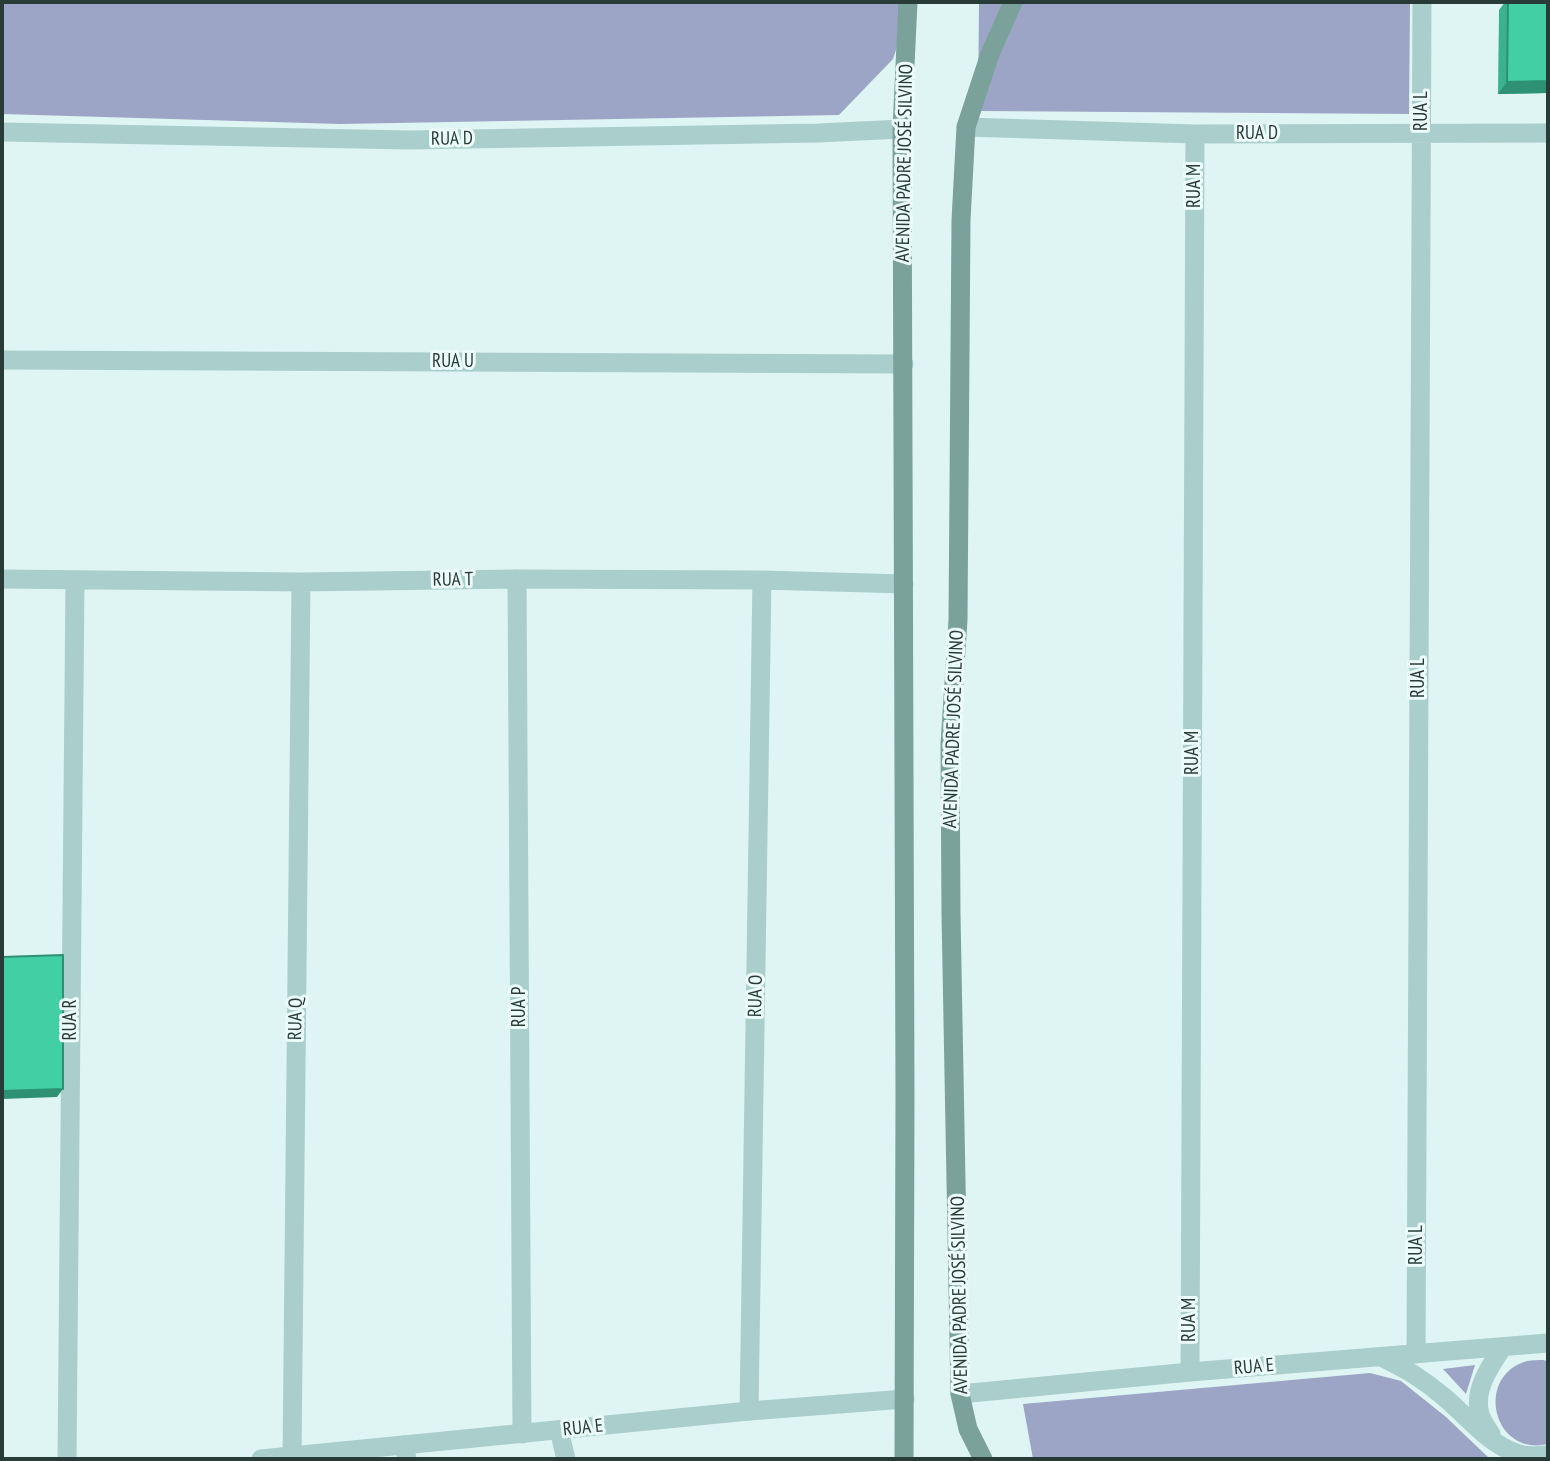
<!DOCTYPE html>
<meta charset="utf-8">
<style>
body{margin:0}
#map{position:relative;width:1550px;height:1461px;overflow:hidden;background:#dff5f4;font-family:"PT Sans Narrow",sans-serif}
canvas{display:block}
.frame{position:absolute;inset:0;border:4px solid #293b37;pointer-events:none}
</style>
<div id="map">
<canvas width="1550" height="1461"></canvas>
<div class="frame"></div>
</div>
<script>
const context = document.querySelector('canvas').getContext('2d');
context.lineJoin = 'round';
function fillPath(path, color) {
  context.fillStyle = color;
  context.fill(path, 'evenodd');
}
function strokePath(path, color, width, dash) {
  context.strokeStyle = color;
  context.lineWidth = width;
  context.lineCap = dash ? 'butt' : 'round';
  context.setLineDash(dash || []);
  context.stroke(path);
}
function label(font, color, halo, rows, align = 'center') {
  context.font = font + ' "PT Sans Narrow",sans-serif';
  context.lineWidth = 6;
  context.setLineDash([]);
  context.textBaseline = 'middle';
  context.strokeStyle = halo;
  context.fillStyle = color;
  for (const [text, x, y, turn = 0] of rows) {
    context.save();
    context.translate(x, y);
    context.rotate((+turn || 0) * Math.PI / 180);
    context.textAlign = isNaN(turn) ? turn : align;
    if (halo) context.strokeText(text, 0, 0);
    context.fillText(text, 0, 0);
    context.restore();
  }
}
fillPath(new Path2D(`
 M2,2H904L903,29L893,59L839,115L340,124L2,114Z
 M979,2H1410L1409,114L978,111Z
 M1544,1360L1548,1362V1444C1493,1457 1474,1376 1527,1361C1532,1360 1538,1360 1544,1360Z
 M1475,1365L1466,1394L1443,1369Z
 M1370,1373L1401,1381L1446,1417L1490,1459H1033L1023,1404Z`), '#9da5c6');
strokePath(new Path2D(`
 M966,127L1195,134L1548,133
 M2,132L409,140L818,133L902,129
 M2,360L904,364
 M2,579L301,582L517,579L762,580L904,584
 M517,579L522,1434
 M1416,1354L1422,2
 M1190,1372L1195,134
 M749,1411L762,580
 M559,1430L566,1459
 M404,1445L407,1459
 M292,1456L301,582
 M67,1459L75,580`), '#a9cecb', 19);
strokePath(new Path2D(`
 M1381,1357C1406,1369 1423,1379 1444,1397C1467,1416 1487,1443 1516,1453C1527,1457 1537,1456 1548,1455
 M960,1394L1190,1372L1548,1343
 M1491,1434C1487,1428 1482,1421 1480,1414C1473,1390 1490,1366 1503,1347
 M261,1459L749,1411L905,1399`), '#a9cecb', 19);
strokePath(new Path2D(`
 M904,1459L905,1093L902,129L908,2
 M983,1459L968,1429L960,1394L951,914L950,744L958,620L961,220L966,127L990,54L1013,2`), '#7aa29b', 19);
fillPath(new Path2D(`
 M1505,2H1548V93L1498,94L1499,10Z`), '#39b28d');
fillPath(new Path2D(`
 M1548,81V93L1498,94L1507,82Z
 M63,1089L57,1097L2,1099V1091Z`), '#2e9173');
const building = new Path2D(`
 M1508,2H1548V81L1507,82Z
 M63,955V1089L2,1091V957Z`);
fillPath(building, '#42cfa4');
strokePath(building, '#2e9173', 2);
label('19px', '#293b37', '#ecfcfb', [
 ["RUA L",1422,111,-90],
 ["RUA D",1257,134],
 ["RUA D",452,139,-1],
 ["AVENIDA PADRE JOSÉ SILVINO",905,163,-89],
 ["RUA M",1195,186,-90],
 ["RUA U",453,362],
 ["RUA T",453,580,-1],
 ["RUA L",1419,678,-90],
 ["AVENIDA PADRE JOSÉ SILVINO",954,729,-88],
 ["RUA M",1193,753,-90],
 ["RUA O",756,996,-89],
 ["RUA P",520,1007,-90],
 ["RUA Q",296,1019,-89],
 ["RUA R",71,1020,-90],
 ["RUA L",1417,1245,-90],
 ["AVENIDA PADRE JOSÉ SILVINO",960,1295,-91],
 ["RUA M",1190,1320,-90],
 ["RUA E",1254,1367,-5],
 ["RUA E",583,1428,-6]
]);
</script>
